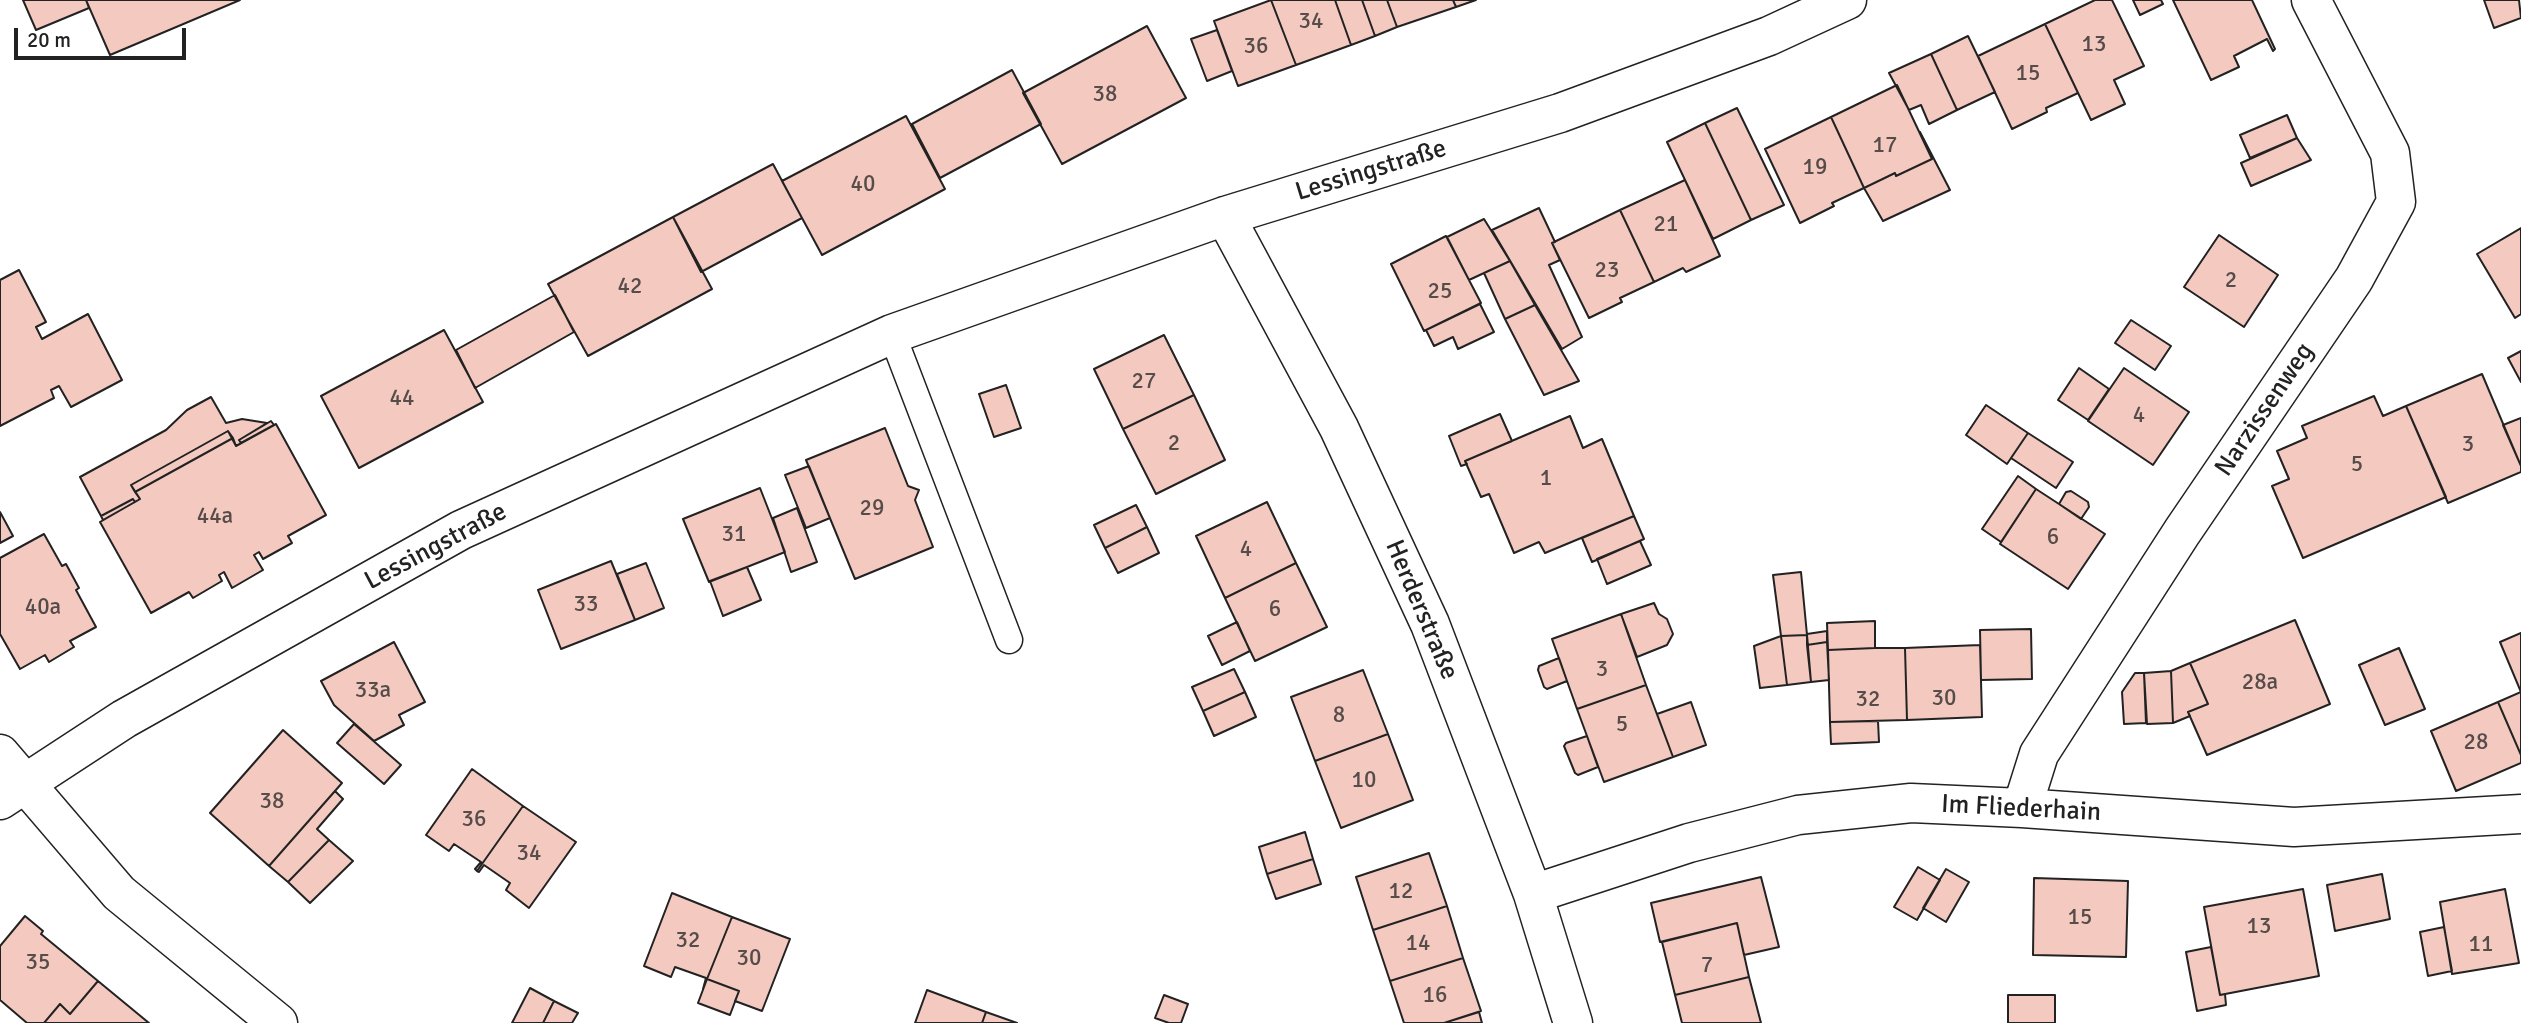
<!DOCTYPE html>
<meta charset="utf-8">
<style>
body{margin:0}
#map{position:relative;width:2521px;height:1023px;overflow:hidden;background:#fff;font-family:Signika,sans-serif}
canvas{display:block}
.scale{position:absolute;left:14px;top:28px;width:172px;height:32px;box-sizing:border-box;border:4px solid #222;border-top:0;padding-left:9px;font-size:21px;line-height:24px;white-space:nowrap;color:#222;-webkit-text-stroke:5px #fff;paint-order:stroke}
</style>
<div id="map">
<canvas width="2521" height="1023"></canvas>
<div class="scale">20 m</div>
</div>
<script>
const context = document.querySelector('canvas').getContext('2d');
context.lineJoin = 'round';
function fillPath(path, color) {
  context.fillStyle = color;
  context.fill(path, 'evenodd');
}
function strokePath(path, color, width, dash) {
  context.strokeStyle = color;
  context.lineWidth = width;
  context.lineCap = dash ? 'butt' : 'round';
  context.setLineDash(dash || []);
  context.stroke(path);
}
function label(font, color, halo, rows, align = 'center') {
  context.font = font + ' Signika,sans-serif';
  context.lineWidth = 5;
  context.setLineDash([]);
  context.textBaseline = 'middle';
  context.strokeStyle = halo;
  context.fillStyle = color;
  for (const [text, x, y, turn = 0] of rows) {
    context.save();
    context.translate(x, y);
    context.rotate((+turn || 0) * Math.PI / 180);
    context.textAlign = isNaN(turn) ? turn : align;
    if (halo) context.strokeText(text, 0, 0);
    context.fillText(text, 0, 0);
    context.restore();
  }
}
const building = new Path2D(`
 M23,0H86L89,8L36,30Z
 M86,0H240L110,55Z
 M1271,0H1335L1351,45L1296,65Z
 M1271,0L1296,65L1238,86L1214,21Z
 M1335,0H1362L1375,36L1351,45Z
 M1362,0H1387L1397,27L1375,36Z
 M1387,0H1453L1456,7L1397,27Z
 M1453,0H1476L1456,7Z
 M2095,0H2112L2144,66L2114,80L2125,104L2091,120L2045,24Z
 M2133,0H2161L2163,4L2140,15Z
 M2173,0H2252L2275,49L2273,51L2267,39L2234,56L2239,67L2211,80Z
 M2484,0H2519L2521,18L2494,28Z
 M2045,24L2078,93L2046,108L2047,112L2012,129L1978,56Z
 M1147,26L1186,98L1062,164L1023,93Z
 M1217,30L1232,71L1207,81L1191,39Z
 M1968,36L1995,92L1957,110L1931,54Z
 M1931,54L1957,110L1929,124L1921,105L1909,110L1889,73Z
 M1012,70L1041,124L940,178L912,124Z
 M1897,85L1932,159L1896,176L1895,173L1864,188L1831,117Z
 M1737,108L1784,205L1751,220L1705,123Z
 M2287,115L2297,138L2250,158L2240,135Z
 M906,116L945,189L822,255L782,181Z
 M1831,117L1864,188L1832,203L1834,206L1800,223L1765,149Z
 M1705,123L1751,220L1713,239L1667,142Z
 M1920,132L1950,190L1883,221L1864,188L1895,173L1896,176L1932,159Z
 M2297,138L2311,160L2251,186L2241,163Z
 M773,164L802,218L701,272L673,217Z
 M1685,180L1720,256L1686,272L1683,268L1654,282L1620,210Z
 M1539,208L1555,242L1552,243L1560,260L1549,265L1582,337L1562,349L1492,230Z
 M1620,210L1654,282L1620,298L1622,302L1589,318L1552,243Z
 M673,217L712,289L588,356L548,284Z
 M1484,219L1510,261L1469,280L1447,237Z
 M2521,228V314L2515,318L2477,254Z
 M2219,235L2278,275L2244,327L2184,287Z
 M1446,236L1481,303L1424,331L1391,264Z
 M1510,261L1535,305L1505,319L1484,273Z
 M19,270L46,322L36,327L42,339L88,314L122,380L71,407L59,386L51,390L54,398L0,426V280Z
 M555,295L574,332L475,388L456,350Z
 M1480,304L1494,332L1458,349L1453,337L1434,346L1426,330Z
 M1535,305L1579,381L1544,395L1505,319Z
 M2131,320L2171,346L2155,370L2115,343Z
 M444,330L483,402L359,468L321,396Z
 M1164,335L1194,395L1123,429L1094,369Z
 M2521,351V382L2508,358Z
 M2079,368L2109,389L2088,420L2058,400Z
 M2124,368L2189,412L2153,465L2088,421Z
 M2482,374L2521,466V472L2448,503L2406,406Z
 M1006,385L1021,428L994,437L979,394Z
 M1194,395L1225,460L1156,494L1123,429Z
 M2374,396L2383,416L2406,406L2446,497L2303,558L2272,486L2289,479L2277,451L2307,438L2302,426Z
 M211,397L226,423L242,419L267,423L239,440L241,443L236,446L228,431L131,485L140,499L135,502L133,499L101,516L80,477L166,430L187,410Z
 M1986,405L2028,433L2007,464L1966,435Z
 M1500,414L1512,441L1465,461L1467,464L1461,466L1449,436Z
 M1570,416L1583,448L1602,439L1634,516L1545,553L1539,542L1514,553L1489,494L1481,497L1465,461Z
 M2521,418V466L2503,425Z
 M271,421L274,425L241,443L239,440Z
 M276,424L326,515L288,536L292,543L263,559L259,552L254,555L263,570L232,588L224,572L219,575L222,581L193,598L189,592L151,613L100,522L140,499L135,492L233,438L236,446Z
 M885,428L908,486L919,490L915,500L933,547L855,579L806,460Z
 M228,431L233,438L135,492L131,485Z
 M2028,433L2073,462L2056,488L2011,458Z
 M809,466L830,518L806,528L785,475Z
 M2018,476L2036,489L2001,542L1982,529Z
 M760,488L785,552L709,582L683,519Z
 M2036,489L2105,534L2068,589L2000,544Z
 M2071,491L2088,502L2089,507L2081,519L2059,504L2066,492Z
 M133,499L135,502L103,520L101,516Z
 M1267,502L1296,563L1225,598L1196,536Z
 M1136,505L1147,527L1105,548L1094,525Z
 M797,508L817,562L791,572L773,518Z
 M0,512L13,536L0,543Z
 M1634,516L1644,539L1592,562L1582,538Z
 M1147,527L1159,553L1118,573L1105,548Z
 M44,534L62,566L66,564L79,588L76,590L96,627L70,641L74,647L49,662L45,655L20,669L0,634V558Z
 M1640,541L1651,565L1607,584L1597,559Z
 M611,561L635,620L561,649L538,590Z
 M646,563L664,608L635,620L617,574Z
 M1296,563L1327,627L1255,661L1225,598Z
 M747,567L761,600L723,616L710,581Z
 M1801,572L1807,635L1781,636L1773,575Z
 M1654,603L1659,614L1667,619L1673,634L1667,645L1637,657L1621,614Z
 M1621,614L1646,685L1577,709L1552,639Z
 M2295,620L2330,704L2207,755L2188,712L2208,704L2190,663Z
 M1875,621V648L1828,650L1827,623Z
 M1237,622L1250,651L1222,665L1208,636Z
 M2031,629L2032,679L1981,680L1980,630Z
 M1827,631V642L1807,645V634Z
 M2521,633V692L2500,642Z
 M1807,635L1811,682L1787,685L1781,636Z
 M1781,636L1787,685L1760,688L1754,646Z
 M394,642L425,702L399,715L404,725L374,741L334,705L321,681Z
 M1827,642L1829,680L1811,682L1807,645Z
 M1980,645L1982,717L1907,720L1905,648Z
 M1875,648H1905L1907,720L1830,722L1828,650Z
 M2399,648L2425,709L2385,725L2359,665Z
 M1559,658L1567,681L1547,689L1544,687L1538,670L1539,666Z
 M2190,663L2208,704L2188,712L2190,716L2173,723L2171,671Z
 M1234,669L1245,692L1203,711L1192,687Z
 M1363,670L1388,734L1315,761L1291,697Z
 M2171,671L2173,723L2147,724L2144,673Z
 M2135,673H2144L2146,723L2124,724L2122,692Z
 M1646,685L1673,757L1604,782L1577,709Z
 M1245,692L1256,717L1214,736L1203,711Z
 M2521,692V755L2498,702Z
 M1691,702L1706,745L1673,757L1657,714Z
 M2498,702L2521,755V763L2456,791L2431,731Z
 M1878,721L1879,742L1831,744L1830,722Z
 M354,724L401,765L384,784L337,743Z
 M283,730L342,783L269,866L210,813Z
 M1388,734L1413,800L1341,828L1315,761Z
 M1587,736L1598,767L1578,775L1575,773L1564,746L1566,743Z
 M472,769L523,806L477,871L475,869L481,862L454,844L449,851L426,835Z
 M335,791L343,799L317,829L329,840L288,882L269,866Z
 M523,806L576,842L529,908L506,890L510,883L484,865L479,872L477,871Z
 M1305,832L1313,859L1267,874L1259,847Z
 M329,840L353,861L310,903L288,882Z
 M1429,853L1447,906L1373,930L1356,877Z
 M1313,859L1321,884L1276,899L1267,874Z
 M1918,867L1940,880L1917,920L1894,907Z
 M1946,869L1969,882L1946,922L1923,908Z
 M2382,874L2390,919L2335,931L2327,885Z
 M1761,877L1779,947L1744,955L1737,923L1660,942L1651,903Z
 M2034,878L2128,881L2126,957L2033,955Z
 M2303,889L2319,976L2220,995L2204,907Z
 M2505,889L2519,963L2452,974L2440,902Z
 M672,893L732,917L703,989L706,978L675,967L671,977L644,966Z
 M1447,906L1463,958L1390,981L1373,930Z
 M25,916L43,931L41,934L98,981L70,1014L60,1004L44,1023H27L0,1000V946Z
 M732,917L790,939L762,1011L735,1001L739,991L707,979Z
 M1737,923L1749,977L1675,995L1662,942Z
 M2444,927L2452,971L2428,976L2420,932Z
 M2211,947L2220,995L2225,994L2226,1005L2197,1011L2186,952Z
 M1463,958L1481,1011L1444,1023H1404L1390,981Z
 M1749,977L1761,1023H1682L1675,995Z
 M707,979L739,991L730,1015L698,1003Z
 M98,981L149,1023H44L60,1004L70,1014Z
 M530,988L554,1001L543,1023H512Z
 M927,990L986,1012L982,1023H915Z
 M1164,995L1188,1004L1181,1023H1169L1155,1018Z
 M2008,995H2055V1023H2008Z
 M554,1001L578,1013L572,1023H543Z
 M986,1012L1017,1023H982Z
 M1479,1012L1482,1023H1444Z`);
fillPath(building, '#f3c9c0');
strokePath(building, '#222', 2);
const lane = new Path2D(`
 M892,334L1009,640`);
const street = new Path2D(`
 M1225,216L1339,428L1430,624L1533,894L1573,1023
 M0,754L119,893L278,1023
 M0,800L124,719L461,530L892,334L1225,216L1560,113L1769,36L1847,0
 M2022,808L2039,754L2182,532L2354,279L2396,202L2390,153L2311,0
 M1533,894L1689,843L1798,815L1911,803L2022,808L2294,827L2521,814`);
strokePath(lane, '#222', 29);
strokePath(street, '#222', 41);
strokePath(lane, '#fff', 26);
strokePath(street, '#fff', 38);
label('23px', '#564c4a', null, [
 ["34",1311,22],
 ["13",2094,45],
 ["36",1256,47],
 ["15",2028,74],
 ["38",1105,95],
 ["17",1885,146],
 ["19",1815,168],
 ["40",863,185],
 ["21",1666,225],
 ["23",1607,271],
 ["2",2231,281],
 ["42",630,287],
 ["25",1440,292],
 ["27",1144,382],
 ["44",402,399],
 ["4",2139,416],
 ["2",1174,444],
 ["3",2468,445],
 ["5",2357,465],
 ["1",1546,479],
 ["29",872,509],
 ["44a",215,517],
 ["31",734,535],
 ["6",2053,538],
 ["4",1246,550],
 ["33",586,605],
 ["40a",43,608],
 ["6",1275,610],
 ["3",1602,670],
 ["28a",2260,683],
 ["33a",373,691],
 ["30",1944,699],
 ["32",1868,700],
 ["8",1339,716],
 ["5",1622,725],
 ["28",2476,743],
 ["10",1364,781],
 ["38",272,802],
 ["36",474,820],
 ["34",529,854],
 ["12",1401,892],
 ["15",2080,918],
 ["13",2259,927],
 ["32",688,941],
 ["14",1418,944],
 ["11",2481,945],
 ["30",749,959],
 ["35",38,963],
 ["7",1707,966],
 ["16",1435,996]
]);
label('26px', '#222', '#fff', [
 ["Lessingstraße",1371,171,-17],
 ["Narzissenweg",2265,410,-56],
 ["Lessingstraße",436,547,-28],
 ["Herderstraße",1421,610,67],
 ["Im Fliederhain",2021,809,3]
]);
</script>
